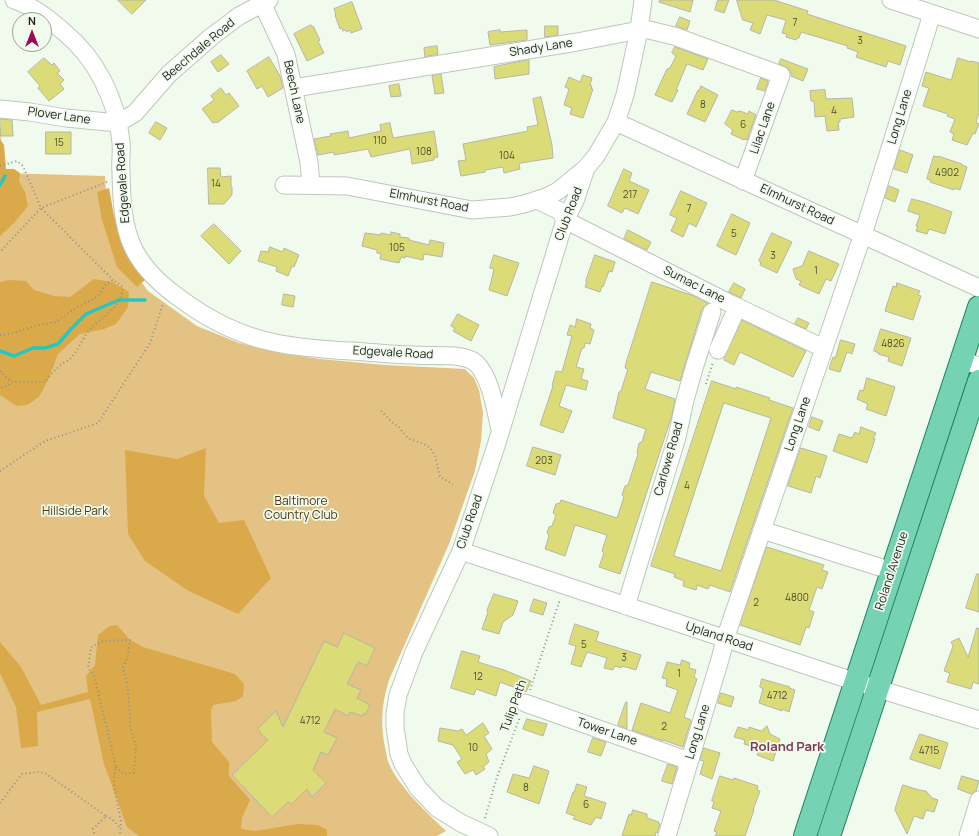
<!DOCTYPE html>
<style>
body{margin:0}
#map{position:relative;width:979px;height:836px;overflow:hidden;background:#f0faed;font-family:Manrope,sans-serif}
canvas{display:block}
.north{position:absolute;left:12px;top:12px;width:40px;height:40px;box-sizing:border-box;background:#f0faed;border:1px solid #9ca399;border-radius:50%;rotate:0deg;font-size:11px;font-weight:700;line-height:16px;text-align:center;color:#1e211c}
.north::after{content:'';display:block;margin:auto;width:14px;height:18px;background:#9e0a53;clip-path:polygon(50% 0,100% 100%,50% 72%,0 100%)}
</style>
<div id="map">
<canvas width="979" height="836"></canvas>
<div class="north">N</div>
</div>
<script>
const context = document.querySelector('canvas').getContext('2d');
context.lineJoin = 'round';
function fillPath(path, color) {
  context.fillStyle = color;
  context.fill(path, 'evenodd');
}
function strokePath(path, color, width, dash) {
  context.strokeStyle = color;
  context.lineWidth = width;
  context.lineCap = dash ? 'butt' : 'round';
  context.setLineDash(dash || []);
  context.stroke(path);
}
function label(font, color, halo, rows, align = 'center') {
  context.font = font + ' Manrope,sans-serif';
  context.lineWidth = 3.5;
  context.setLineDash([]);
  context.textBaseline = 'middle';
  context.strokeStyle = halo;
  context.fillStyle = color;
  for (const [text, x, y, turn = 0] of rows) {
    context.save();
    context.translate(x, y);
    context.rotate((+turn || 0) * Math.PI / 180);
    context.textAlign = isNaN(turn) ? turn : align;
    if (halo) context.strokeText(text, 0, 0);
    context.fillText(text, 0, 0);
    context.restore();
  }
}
fillPath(new Path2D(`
 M0,115L2,173L105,176L106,192L128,264L148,291L197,326L239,343L280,353L320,359L385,365L465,369L474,378L479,390L483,413L481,441L475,471L449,544L389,680C381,705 380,727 386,752C387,756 387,760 389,764C400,788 427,813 446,831L437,836H0Z`), '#e4c284');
fillPath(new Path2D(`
 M0,139L4,145L6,169H14L20,173L19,181L25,192L28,206L14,223L0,236Z
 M109,188L114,216L125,249L145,280L137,287L117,267L102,220L97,192Z
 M94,279L112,282L129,292L128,307L116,324L104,329L80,334L58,354L49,378L39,397L27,405L17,406L0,395V282L9,280L26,281L34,290L54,296L70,297Z
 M206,448L204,496L219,523L244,520L271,578L238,614L187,590L145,561L128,534L125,450L177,459Z
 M117,625L130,640L143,647L235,674L244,684L243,696L236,701L213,705L211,712L212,742L229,762V776L250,800L242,818L241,829L255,831L298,824L318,825L327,830V836H139L127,827L104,764L90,699L37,712L38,746L21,748L16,707L0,673V642L21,667L41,705L88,692L86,676L95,665L98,635L110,626Z`), '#d9a94a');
strokePath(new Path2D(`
 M0,185L5,176
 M0,351L14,356L33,348H45L58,344L70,330L86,314L119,300H145`), '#24c8c2', 3.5);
const building = new Path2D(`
 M118,0H146L132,14Z
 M660,0H693L690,12L659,2Z
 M718,0H729L724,13L715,10Z
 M737,0H774L808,11L807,14L906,46L900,65L888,61L886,67L856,57L858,52L847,48L848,46L801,32L799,38H797L796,40L786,37L787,34L782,33L786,20L767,15L760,34L750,30L753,23L743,20Z
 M352,2L362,29L351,33L350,30L347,32L346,30L343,31L342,28L340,29L335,15H336L334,9Z
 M680,17L690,21L687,30L676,26Z
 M311,25L312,27L313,26L320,40L318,41L324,53L307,61L294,34Z
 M545,26H558V35L545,37Z
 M500,30V32L527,30V40L490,45L488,32Z
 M437,46L438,54L425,57L424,48Z
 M675,47L708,59L703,70L687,64L676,90H678L672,102L655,95L667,69L670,68L676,56L672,53Z
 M221,55L229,64L218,72L211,62Z
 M269,57L280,76L283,88L268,97L262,86L257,89L247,71Z
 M44,58L52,65L54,63L60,71L57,73L64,80L60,84L64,89L49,101L38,88L40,86L28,72Z
 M958,58L971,62V61L979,63V112L976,122L979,124L975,134L973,133L967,145L952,140L954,134L950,132L955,119L947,116L948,114L923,106L929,88L922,86L926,72L951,80Z
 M781,59L808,69L803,81L791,76V73L788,68L779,64Z
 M529,60V74L495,79L494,67Z
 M441,74L444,93L435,94L432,76Z
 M583,75L592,78L590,85L592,86L591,89H593L583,118L570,114L572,108L564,105L569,89L565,87L569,77L580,82Z
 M761,78L768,81L765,91L757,89Z
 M399,84L401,96L391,97L389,86Z
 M701,86L718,95L705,122L687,114L698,90L699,91Z
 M221,88L226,95L229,93L239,106L217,123L216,122L213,123L202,109L214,100L211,96Z
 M825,90L826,99L852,98L854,117L840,119V122H838L839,130L827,131L825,116L815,117L814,101H811L810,91Z
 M541,97L552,145L553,158L521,163L519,164L520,169L504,173L503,167L485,170V172L461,176L458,161L466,160L463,144L528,131L527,127L538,125L533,99Z
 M732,110L737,112L740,111L748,114L749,111L756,115L747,140L744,139V140L731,134L733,130L725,124Z
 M0,119L12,120L13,136H1Z
 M156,122L167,128L160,140L149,133Z
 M390,123L393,138L434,131L438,157L434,158V160L412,164L410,149L371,157L368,149L334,155V152L318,155L314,139L331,136L330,134L348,131L349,138L381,131L380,125Z
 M46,132H71V154H46Z
 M900,150L913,155L907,173L894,169Z
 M934,156L938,157V156L962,164V165L967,167L960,190L954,188V190L930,182L931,180L927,179Z
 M208,168H220L221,177L231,176V187H232V195L224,204H209Z
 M624,169L632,173L629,181L649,190L638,214L625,208L622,213L608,206Z
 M889,186L899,190L895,202L885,198Z
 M681,191L707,203L696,227L689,223L683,237L671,231L677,218L670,215Z
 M912,199L924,202L952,212L945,234L929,229L927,234L916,231L918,226H916L920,215L908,211Z
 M732,214L750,223L736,255L717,246Z
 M214,224L241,251L229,264L201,236Z
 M628,230L651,242L647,250L624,239Z
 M391,232L400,234V237L409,238V240L429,245L430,240L444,243L442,257L424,254L423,260L405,256V258L401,257L399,263L380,259L381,254L377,253V250L362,246L365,233L381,235V233L391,235Z
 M772,233L792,242L777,273L760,265L761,262L759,261Z
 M270,247L283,252L284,248L299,255L294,267L292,266L288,276L276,271L277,267L258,261L261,251L268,252Z
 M809,251L839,264L831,281L826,279L819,294L799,285L801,281L796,279L793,269L802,266Z
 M494,255L519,263L507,296L489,290L494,269L490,268Z
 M595,255L615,262L612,272L609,271L603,287L602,286L600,292L585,287L587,281H586Z
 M652,282L694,296L708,303L702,309L680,381L651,372L645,389L675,399L672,415L620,574L599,567L604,553L602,551L607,535L575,525L565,556L545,549L549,536L547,533L549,527L552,526L556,515L553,513L556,504L560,503L561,500L617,518L624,497L622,495L625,486L628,485L638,454L637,452L639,443L642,442L646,429L613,418L619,392L621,391L628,369L625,368L626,363Z
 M734,283L745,289L741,298L729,292Z
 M897,283L920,291L918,295L921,296L913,320L885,311L893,286L896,287Z
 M284,294L295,296L293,307L282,305Z
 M458,314L479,325L471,341L453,331L455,328L451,326Z
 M798,318L809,323L806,329L795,324Z
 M577,319L591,324L590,328L594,330L590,344L585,343L584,348H582L576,367L584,369L581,379L588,381L586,390L566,385L559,406L572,411L563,433L540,425L553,386H552L556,371L562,372L572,336L567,335L570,325L575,327Z
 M742,320L806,351L793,377L740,352L734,365L724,360Z
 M881,329L911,338L902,366L888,361L889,357L878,354L879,353L874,351Z
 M841,340L855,344L852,354L847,352L840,372L829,369L833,357L835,358Z
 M867,378L895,387L886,416L866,409L868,404L857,399L860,390L863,391Z
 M712,381L736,389V387L770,398L769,400L793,408L730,592L710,585L708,589L697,585L696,590L683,586L684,581L674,577L675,574L651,566ZM724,403L771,418L721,571L674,556Z
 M812,417L823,421L819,431L809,427Z
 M861,427L876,433L873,439H875L867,463L833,451L839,434L852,438L855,432L859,434Z
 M533,447L561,455L555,475L527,466Z
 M801,448L827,456L820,478L816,476L811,493L788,486Z
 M767,547L824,565L822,570L828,572L822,589L817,587L809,610L814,612L809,628L806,627L800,645L740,625Z
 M977,574H979V612L966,608Z
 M494,594L518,601L513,615L503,622L499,634L482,629L488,612L487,611Z
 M534,599L547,603L543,615L530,611Z
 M575,624L599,632L596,641L641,655L636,670L622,666L621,668L615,666L613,670L604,668L607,658L587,652L581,667L571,664L576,646L569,644Z
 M977,628L979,629V684L973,682L971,689L947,682L950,673L944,671L953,646L951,642L959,638L968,657Z
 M344,633L375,648L367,666L358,662L347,684L361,690L357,698L370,705L366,714L364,713L363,716L350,712L348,716L335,709L324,732L337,738L328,755L321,752L313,770L326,783L312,797L307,789L292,804L288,802L272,817L232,775L268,740L261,734L258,728L276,711L283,727L324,641L337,647Z
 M462,651L480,656L478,662L504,670L531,681L526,692L500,682L496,696L476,689L474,695L451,688Z
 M682,660L690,663L689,668L696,670L694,677L697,679L684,717L691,720L683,747L663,740V741L632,730L641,703L670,713L678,690L666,686L667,679L662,678L667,662L680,665Z
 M762,679L790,687L789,688L795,690L789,712L782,709V711L759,703L763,689L760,687Z
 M721,693L734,697L731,707L718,703Z
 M626,702H627V729L618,725Z
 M527,719L547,724L543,736L523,729Z
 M483,723L489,733L484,736L492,749L486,754L489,762L483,767L485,769L476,775L473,770L465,774L457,762L462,759L453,745L438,741L440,728L458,731L462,729L466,735Z
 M767,726L770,734L780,739L773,761L757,755L759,749L744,744L745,740L734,737L738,727L749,730V727L761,731Z
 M920,734L948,743L940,769L910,759Z
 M593,738L606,742L601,756L588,752Z
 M704,748L720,753L712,779L700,774L704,761L700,760Z
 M668,764L677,767L672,784L662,781Z
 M534,766L549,771L539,804L507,792L513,774L529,778Z
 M720,776L733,780L734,778L758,786L757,790L760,791L753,810H754L745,836H715L717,832L714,831L721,811L712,808L714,802L712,801Z
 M962,776L979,781L976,791L971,794L958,789Z
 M577,784L587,787L584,796L606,803L601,819L596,817L591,825L573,819L575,816L566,813L573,792H574Z
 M903,785L919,790L926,791L932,798L938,800L934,812L926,810L923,819L914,816L907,834L895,810Z
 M633,810L647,814V818L659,822L658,823L660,824L657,833L656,832L655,836H622L629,814L631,815Z`);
fillPath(building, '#dbdc77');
strokePath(building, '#b5b6a7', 1);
const minor = new Path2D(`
 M14,0C33,6 49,19 64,32C96,58 117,100 121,142C122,152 120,162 121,172C122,231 128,261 178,297C207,319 240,336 276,343C305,349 335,350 365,352C381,353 397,355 413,355C427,356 441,355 455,356C462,357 470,358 476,363C491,378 495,409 500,429
 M891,0L979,29
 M262,3L286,54L309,162L311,185
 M294,88L577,42L639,30H649L674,36L781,75L743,181
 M0,109L30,112L66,118L118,123L135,113L169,74L211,37L239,16L269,0
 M616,122L979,288
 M284,185L347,186L472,210L510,207L524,204L546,197L558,191L586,168L596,156L616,122L625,95L629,77L639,30L643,0
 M537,200L560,211L565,220L731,304L823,348
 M718,350L737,308
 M962,360L979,366
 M762,530L892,571
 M461,551L856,682L979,720
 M626,606L677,437L685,400L695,365L712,312
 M525,703L689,761
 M489,836L461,823L437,808L418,788L403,764L399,754L395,727V713L398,695L414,652L461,551L496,446L565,220L575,201L586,168
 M667,836L721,656L725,639L866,225L932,14
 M968,836L979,800`);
const major = new Path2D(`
 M805,836L979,307
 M829,836L979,381`);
strokePath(minor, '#bec7bb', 19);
strokePath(major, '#1b825e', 24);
strokePath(new Path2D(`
 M0,166L17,161L23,166L41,208L0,252
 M107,182L41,208L113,280
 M0,335L10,334L38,325L56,322L71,311L97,297L107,283L113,280L123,287C122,306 104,316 91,328C83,336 79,350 70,359C68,361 65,362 62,364C56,369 50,375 45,382H11L9,385L0,388
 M0,371L11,382
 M706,384L713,362
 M381,411L393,423L398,426L406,436L410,439L426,445L430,448L435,456L440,477L453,484
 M0,471L45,441L98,423L150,343L163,304
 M530,690L560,599
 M116,767L124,774L134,773L136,746L130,727V713L127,683L123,667L128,657L130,640L103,641L91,647L88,668L94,675L116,767C111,787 117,798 120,817C122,823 120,830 120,836
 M0,803L22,774L38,772L45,773L106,816L93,829L95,836
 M106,816L112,819L120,828
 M485,818L497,777L520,717`), '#8c9289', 2, [1, 3]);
strokePath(minor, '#fff', 17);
strokePath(major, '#75d3b4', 22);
label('10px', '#4d5033', null, [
 ["7",795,23],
 ["3",860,41],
 ["8",703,105],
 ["4",834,111],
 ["6",743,125],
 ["110",380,141],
 ["15",59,143],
 ["108",424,152],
 ["104",507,156],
 ["4902",947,173],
 ["14",216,184],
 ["217",630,195],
 ["7",689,209],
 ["5",734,234],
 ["105",397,248],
 ["3",773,256],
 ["1",816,271],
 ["4826",893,344],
 ["203",544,461],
 ["4",687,486],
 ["4800",797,598],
 ["2",756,603],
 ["5",584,645],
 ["3",624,658],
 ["1",679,674],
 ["12",478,677],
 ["4712",777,696],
 ["4712",310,721],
 ["2",664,727],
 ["10",473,748],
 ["4715",929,751],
 ["8",526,788],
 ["6",586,805]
]);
label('12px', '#1e211c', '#f0faed', [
 ["Shady Lane",541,48,-9],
 ["Beechdale Road",199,50,-40],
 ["Beech Lane",294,92,78],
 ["Plover Lane",59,116,8],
 ["Long Lane",900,117,-73],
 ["Lilac Lane",763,128,-71],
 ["Edgevale Road",123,183,-94],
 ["Elmhurst Road",429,201,11],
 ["Elmhurst Road",797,205,25],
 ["Club Road",569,214,-69],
 ["Sumac Lane",694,285,27],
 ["Edgevale Road",393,353,3],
 ["Long Lane",798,424,-71],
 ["Carlowe Road",669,459,-74],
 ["Club Road",470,522,-71],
 ["Roland Avenue",892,571,-72],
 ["Upland Road",719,637,18],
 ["Tulip Path",514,706,-70],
 ["Tower Lane",607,732,19],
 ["Long Lane",698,732,-73]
]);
label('12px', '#4d3911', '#f0faed', [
 ["Baltimore",301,502],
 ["Country Club",301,516],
 ["Hillside Park",75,512]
]);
label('bold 13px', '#813b53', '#f0faed', [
 ["Roland Park",787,747]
]);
</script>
